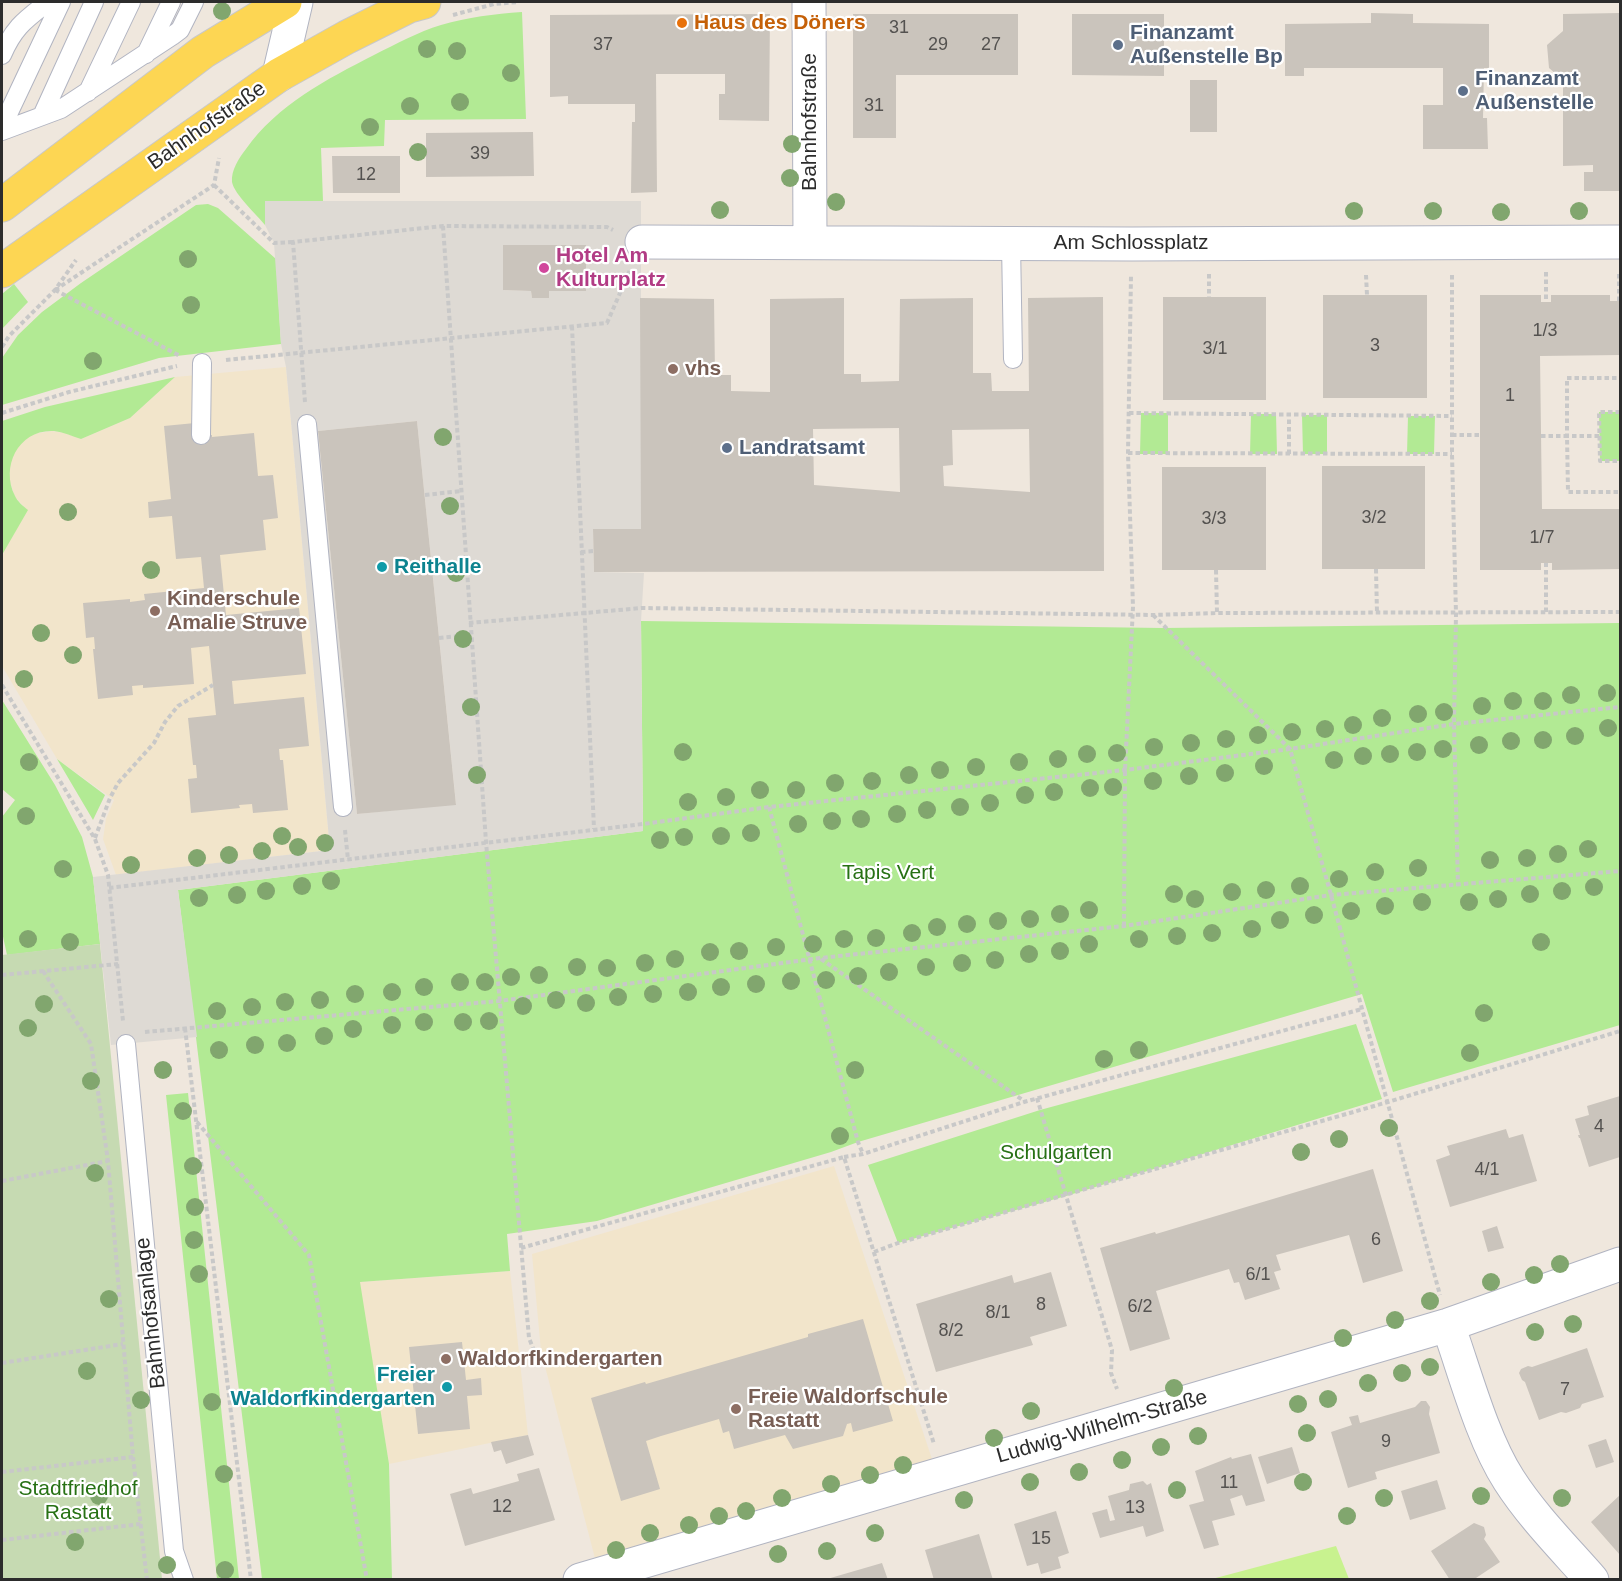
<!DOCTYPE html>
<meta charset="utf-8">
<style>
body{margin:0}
#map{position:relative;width:1622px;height:1581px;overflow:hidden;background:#efe7dd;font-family:Arial,sans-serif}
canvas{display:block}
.frame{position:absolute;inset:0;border:3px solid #2c2c2c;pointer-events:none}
</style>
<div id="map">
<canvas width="1622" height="1581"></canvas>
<div class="frame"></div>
</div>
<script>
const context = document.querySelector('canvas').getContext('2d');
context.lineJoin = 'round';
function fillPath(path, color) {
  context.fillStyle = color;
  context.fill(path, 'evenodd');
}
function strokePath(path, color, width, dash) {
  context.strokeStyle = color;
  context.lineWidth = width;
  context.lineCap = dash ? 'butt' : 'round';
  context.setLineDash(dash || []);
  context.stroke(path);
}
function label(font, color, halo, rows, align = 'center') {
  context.font = font + ' Arial,sans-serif';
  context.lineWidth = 4.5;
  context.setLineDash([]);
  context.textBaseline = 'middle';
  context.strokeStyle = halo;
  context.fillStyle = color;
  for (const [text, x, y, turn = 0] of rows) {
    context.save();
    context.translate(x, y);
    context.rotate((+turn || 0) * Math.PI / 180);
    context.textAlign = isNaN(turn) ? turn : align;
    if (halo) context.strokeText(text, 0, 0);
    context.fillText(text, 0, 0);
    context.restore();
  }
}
fillPath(new Path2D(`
 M286,367L330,850L116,875L103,839L106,819L114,800L57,759L2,666V555L27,510L15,497L8,476L10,458L19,444L33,434L52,431L66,433L81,439L130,418L175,377Z
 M834,1166L935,1468L597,1566L541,1351L532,1254Z
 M510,1271L528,1435L389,1464L359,1282Z`), '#f2e5cb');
fillPath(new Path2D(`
 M522,12L526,119L385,120L384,146L321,148L323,201H265V225C257,215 234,194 232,182C231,170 239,158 246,149C277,105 327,79 374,55C396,44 418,32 441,25C468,17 494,14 522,12Z
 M208,204L218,208L276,259L281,344L159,358L2,405V358L18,335L42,312L81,283L196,205Z
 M14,284L28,302L2,329V294Z
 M175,377L130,418L81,439C72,436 63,432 54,431C19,429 0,466 15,496C17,501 23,506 28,510L2,555V421L45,407Z
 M1599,412H1620V461H1600Z
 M1141,413H1168V454H1140Z
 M1251,414H1276L1277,454H1250Z
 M1302,415H1327V454H1303Z
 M1408,416H1435L1434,454H1407Z
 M641,621L1163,628L1620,623V1025L1393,1092L1362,994L858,1142L831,1152L597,1221L507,1234L510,1271L360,1282L389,1464L392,1579H262L178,890L643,831Z
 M2,700L55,785L82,837L93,877L100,944L7,955L2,932V817L15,800L2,789Z
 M57,759L105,795L93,820Z
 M1356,1024L1382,1099L1066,1196L898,1243L868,1165L1040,1110Z
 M188,1093L239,1579H217L166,1095Z`), '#b2ea94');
fillPath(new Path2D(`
 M100,944L162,1579H2V955Z`), '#c6dab2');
fillPath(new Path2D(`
 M1336,1546L1349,1579H1212Z`), '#c8f28f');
fillPath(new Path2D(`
 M265,201H641V529H593L594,572L644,573L641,621L643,831L178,890L197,1037L111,1045L93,877L330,850L286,367L281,344L274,243L265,225ZM503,245H585L586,291H549V298H532L531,291L503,290ZM417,421L456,804L357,814L318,431Z`), '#dedad4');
fillPath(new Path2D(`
 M1371,13L1413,14V23L1489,24V68H1484L1483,118H1487L1488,149H1423V105H1443V68H1304V76H1285V24L1371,23Z
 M1620,13V191H1584V172H1593V165L1563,166V80L1549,68L1547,45L1563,31V14Z
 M770,14L769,121L719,120V94H725V74H656L657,192L631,193L632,122H635V104H568V96L550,97V15Z
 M853,14H1018V75H896V138H853Z
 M1072,14H1164V76L1072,75Z
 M1190,80H1217V132H1190Z
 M533,132L534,176L426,177V133Z
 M332,156H400V193H333Z
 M503,245H586V291H549V298H532L531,291L503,290Z
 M1323,295H1427V398H1323Z
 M1480,295H1541V302H1551V295H1610V301H1620V355L1540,356L1542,509H1620V569L1552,570V563H1541V570H1480Z
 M1103,297L1104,571L594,572L593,529H641L640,298L714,299L715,375H731V391L770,392V299L844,298V374H861V382L899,381L900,299L973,298V373H991L992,391H1029L1028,298ZM899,428L900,492L814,485L813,429ZM1029,429L1030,492L944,486L943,466L953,465L952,430Z
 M1163,297H1266V400H1163Z
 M417,421L456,805L357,814L318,431Z
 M195,423L196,436L212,435V437L254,433L258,476L273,475L278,518L263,520L266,550L220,555L226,615L299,608L306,674L232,681L234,704L304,697L309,746L279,749L280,760H283L288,810L253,813L252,804L239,805L240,808L191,813L188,779L197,778L196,765H193L188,718L216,715L209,646L191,648L194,684L143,688V685L132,686L133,695L98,699L93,649H95L94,637L86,638L83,603L130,599V602L145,600L144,594L204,588L201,557L176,559L172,516L149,518L148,502L171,499L164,426Z
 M1322,466H1425V569H1322Z
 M1162,467H1266V570H1162Z
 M1620,1096V1157L1589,1167L1580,1138H1579L1578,1135H1580L1575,1119L1589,1115L1587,1106Z
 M1506,1129L1509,1138L1523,1134L1537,1181L1450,1207L1436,1160L1450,1155L1447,1146Z
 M1373,1169L1403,1271L1363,1283L1349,1235L1276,1255L1281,1270L1274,1272L1280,1289L1245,1300L1239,1282L1234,1283L1229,1269L1156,1291L1170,1339L1130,1351L1100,1248L1155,1232L1156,1234Z
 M1497,1226L1504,1248L1488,1252L1482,1231Z
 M1051,1272L1067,1326L1030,1337L1033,1345L936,1372L916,1304L1012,1275L1014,1283Z
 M863,1319L893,1421L853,1432L851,1423L847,1424L843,1436L793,1449L785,1435L734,1449L729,1431L723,1433L719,1419L661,1436L646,1441L660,1489L621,1501L591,1398L645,1382L646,1384L808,1337V1334Z
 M462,1342L466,1380L481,1378L482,1395L467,1396L470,1429L418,1434L409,1347Z
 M1587,1348L1604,1397L1582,1404L1580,1408L1566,1413L1561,1412L1539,1420L1525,1382L1522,1380L1519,1373L1521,1369L1528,1366L1532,1367Z
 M1421,1401H1426L1430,1407L1429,1414L1440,1453L1375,1472L1377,1479L1348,1488L1331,1432L1352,1425L1349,1417L1358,1415L1360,1423L1415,1407Z
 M528,1435L534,1455L506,1464L501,1450L494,1452L491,1442Z
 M1606,1439L1614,1462L1596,1468L1588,1445Z
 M1292,1447L1300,1473L1267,1484L1258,1457Z
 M1251,1454L1265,1501L1246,1506L1242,1495L1230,1499L1235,1515L1212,1521L1219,1545L1204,1549L1189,1505L1204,1501L1195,1471L1231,1457L1232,1459Z
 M539,1468L555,1520L465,1546L450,1494L471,1488L473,1494L519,1481L517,1474Z
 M1437,1480L1446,1509L1410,1520L1401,1491Z
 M1143,1481L1147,1485L1151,1483L1164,1531L1146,1537L1143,1526L1100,1538L1092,1513L1107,1509L1110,1521L1115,1520L1108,1496L1129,1490L1130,1484Z
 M1620,1495V1555L1591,1522Z
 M1056,1511L1069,1553L1058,1557L1061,1568L1041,1574L1038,1563L1027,1566L1014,1524Z
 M1474,1523L1484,1527L1486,1535L1484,1539L1500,1562L1473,1580H1450L1431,1551Z
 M979,1534L993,1580H934L925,1550Z
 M882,1563L888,1580H827V1579Z`), '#cac4bc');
const service = new Path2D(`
 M146,54L171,2
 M2,55C14,27 25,20 48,2
 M88,92L131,2
 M42,116L94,2
 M2,127L61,2
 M2,131L61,109L172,36L180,30L194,2
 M1011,243L1013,359
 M307,424L343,807
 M201,435L202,363
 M126,1044L174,1551L184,1580`);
const minor = new Path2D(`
 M809,2L810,242
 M279,75L296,2
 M642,242L1132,244L1620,242
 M1448,1325C1465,1373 1482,1438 1509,1480C1532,1516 1564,1548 1592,1580
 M580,1580L1448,1325L1620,1264`);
const primary = new Path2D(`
 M2,205L203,52L285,2
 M2,271L279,75L347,37L409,6L424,2`);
strokePath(service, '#b1b4c1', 20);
strokePath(minor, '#b1b4c1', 35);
strokePath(primary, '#c8c8c8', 35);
strokePath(new Path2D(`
 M453,15L494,4L518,2
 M214,185L274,243L293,242
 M443,226L486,842L529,1338L535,1353
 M1546,272V302
 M1209,274V297
 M1366,275L1367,295
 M1452,275V454L1456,614L1454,724L1458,886
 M55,290L214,185L219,158
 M55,290L180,356
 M1619,301V272
 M572,326L594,829
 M2,347L9,336L55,290L76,260
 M226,360L607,323L630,270
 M305,402L293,242L443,226L607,227L613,230
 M1620,412H1599L1600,461H1620
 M2,413L69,392L177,366
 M1129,413L1452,416
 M1452,435H1480
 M1541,436H1567L1568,492H1620
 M1599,436H1567V378H1620
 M1128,453L1452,454
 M1289,454V414
 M425,495L461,491
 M581,552L594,551
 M1376,569L1377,613
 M1216,570L1217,613
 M1546,612V563
 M1153,615L1290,749L1331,895L1440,1295
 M469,623L642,608L1153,615L1217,613L1620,612
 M439,638L470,635
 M2,685L95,839L108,875L123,1021
 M769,807L858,1142L863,1154
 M345,830L348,860
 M95,838L110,798L118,783L154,743L165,722L178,706L213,685
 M109,888L643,824L769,807L1125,770L1290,749L1454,724L1620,707
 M1124,926L1125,770L1133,607L1128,453L1131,276
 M821,959L1024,1101
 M43,971L91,1044L108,1161L133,1457L147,1580
 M2,975L118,964
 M185,1028L251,1580
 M145,1032L499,1001L820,958L1124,926L1331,895L1620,871
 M1037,1098L1112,1350L1111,1373L1117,1389
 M197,1122L309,1255L367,1580
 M844,1157L863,1154L1024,1102L1362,1009
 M2,1181L108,1161
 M521,1248L844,1157L934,1444
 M874,1252L898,1243L1388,1102L1620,1031
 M2,1363L123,1344
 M2,1472L133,1457
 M2,1540L141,1524`), '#c8c8c8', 4, [4.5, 3]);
strokePath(service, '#fff', 18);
strokePath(minor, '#fff', 33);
strokePath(primary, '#fdd653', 33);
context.fillStyle = '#81a66e';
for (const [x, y] of [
 [222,11],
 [427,49],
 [457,51],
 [511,73],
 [460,102],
 [410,106],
 [370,127],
 [792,144],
 [418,152],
 [790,178],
 [836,202],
 [720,210],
 [1354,211],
 [1433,211],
 [1579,211],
 [1501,212],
 [188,259],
 [191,305],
 [93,361],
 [443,437],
 [450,506],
 [68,512],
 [151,570],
 [456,573],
 [41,633],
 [463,639],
 [73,655],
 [24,679],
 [1607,693],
 [1571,695],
 [1513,701],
 [1543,701],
 [1482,706],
 [471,707],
 [1444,712],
 [1418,714],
 [1382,718],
 [1353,725],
 [1608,728],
 [1325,729],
 [1292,732],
 [1258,735],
 [1575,736],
 [1226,739],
 [1543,740],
 [1511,741],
 [1191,743],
 [1479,745],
 [1154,747],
 [1443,749],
 [683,752],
 [1417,752],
 [1117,753],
 [1087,754],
 [1390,754],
 [1363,756],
 [1058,759],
 [1334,760],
 [29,762],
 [1019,762],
 [1264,766],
 [976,767],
 [940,770],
 [1225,773],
 [477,775],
 [909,775],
 [1189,776],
 [872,781],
 [1153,781],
 [835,783],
 [1113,787],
 [1090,788],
 [760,790],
 [796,790],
 [1054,792],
 [1025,795],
 [726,797],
 [688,802],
 [990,803],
 [960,807],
 [927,810],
 [897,814],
 [26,816],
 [861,819],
 [832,821],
 [798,824],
 [751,833],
 [282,836],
 [721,836],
 [684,837],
 [660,840],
 [325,843],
 [298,847],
 [1588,849],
 [262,851],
 [1558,854],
 [229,855],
 [197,858],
 [1527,858],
 [1490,860],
 [131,865],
 [1418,868],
 [63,869],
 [1375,872],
 [1339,879],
 [331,881],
 [302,886],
 [1300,886],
 [1594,887],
 [1266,890],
 [266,891],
 [1562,891],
 [1232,892],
 [1174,894],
 [1530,894],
 [237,895],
 [199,898],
 [1195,899],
 [1498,899],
 [1422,902],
 [1469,902],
 [1385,906],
 [1089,910],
 [1351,911],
 [1060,914],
 [1314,915],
 [1030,919],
 [1280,920],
 [998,921],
 [967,924],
 [937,927],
 [1252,929],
 [912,933],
 [1212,933],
 [1177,936],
 [876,938],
 [28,939],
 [844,939],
 [1139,939],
 [70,942],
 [1541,942],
 [813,944],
 [1089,944],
 [776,947],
 [739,951],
 [1060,951],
 [710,952],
 [1029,954],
 [675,959],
 [995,960],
 [645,963],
 [962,963],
 [577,967],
 [926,967],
 [607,968],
 [889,972],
 [539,975],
 [858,976],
 [511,977],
 [826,980],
 [791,981],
 [460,982],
 [485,982],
 [756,984],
 [424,987],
 [721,987],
 [392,992],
 [688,992],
 [355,994],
 [653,994],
 [618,997],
 [320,1000],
 [556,1000],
 [285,1002],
 [586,1003],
 [44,1004],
 [523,1006],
 [252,1007],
 [217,1011],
 [1484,1013],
 [489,1021],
 [424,1022],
 [463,1022],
 [392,1025],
 [28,1028],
 [353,1029],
 [324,1036],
 [287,1043],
 [255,1045],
 [219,1050],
 [1139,1050],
 [1470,1053],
 [1104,1059],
 [163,1070],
 [855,1070],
 [91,1081],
 [183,1111],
 [1389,1128],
 [840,1136],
 [1339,1139],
 [1301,1152],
 [193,1166],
 [95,1173],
 [195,1207],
 [194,1240],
 [1560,1264],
 [199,1274],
 [1534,1275],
 [1491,1282],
 [109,1299],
 [1430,1301],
 [1395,1320],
 [1573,1324],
 [1535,1332],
 [1343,1338],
 [1430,1367],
 [87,1371],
 [1402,1373],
 [1368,1383],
 [1174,1388],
 [1328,1399],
 [141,1400],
 [212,1402],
 [1298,1404],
 [1031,1411],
 [1307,1433],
 [1198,1436],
 [994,1438],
 [1161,1447],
 [1122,1460],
 [903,1465],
 [1079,1472],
 [224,1474],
 [870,1475],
 [1030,1482],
 [1303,1482],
 [831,1484],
 [1177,1490],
 [99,1496],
 [1481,1496],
 [782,1498],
 [1384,1498],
 [1562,1498],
 [964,1500],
 [746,1511],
 [719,1516],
 [1347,1516],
 [689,1525],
 [650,1533],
 [875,1533],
 [75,1542],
 [616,1550],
 [827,1551],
 [778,1554],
 [167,1565],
 [225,1570]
]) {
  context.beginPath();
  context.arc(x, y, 9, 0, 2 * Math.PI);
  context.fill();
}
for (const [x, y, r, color] of [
 [682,23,6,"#e8710a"],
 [1118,45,6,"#5c6f8a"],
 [1463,91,6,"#5c6f8a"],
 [544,268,6,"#d1479c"],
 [673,369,6,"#8d6e63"],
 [727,448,6,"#5c6f8a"],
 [382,567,6,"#0f9aa8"],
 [155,611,6,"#8d6e63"],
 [446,1359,6,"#8d6e63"],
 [447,1387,6,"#0f9aa8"],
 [736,1409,6,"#8d6e63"]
]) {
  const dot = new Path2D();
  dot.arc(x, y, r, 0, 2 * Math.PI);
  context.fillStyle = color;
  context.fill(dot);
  strokePath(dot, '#fff', 2);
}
label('18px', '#545250', null, [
 ["31",899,28],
 ["37",603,45],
 ["29",938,45],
 ["27",991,45],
 ["31",874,106],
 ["39",480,154],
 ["12",366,175],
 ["1/3",1545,331],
 ["3",1375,346],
 ["3/1",1215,349],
 ["1",1510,396],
 ["3/2",1374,518],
 ["3/3",1214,519],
 ["1/7",1542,538],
 ["4",1599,1127],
 ["4/1",1487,1170],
 ["6",1376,1240],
 ["6/1",1258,1275],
 ["8",1041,1305],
 ["6/2",1140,1307],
 ["8/1",998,1313],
 ["8/2",951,1331],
 ["7",1565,1390],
 ["9",1386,1442],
 ["11",1229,1483],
 ["12",502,1507],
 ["13",1135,1508],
 ["15",1041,1539]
]);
label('bold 21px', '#c56008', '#fff', [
 ["Haus des Döners",694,23]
], 'left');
label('bold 21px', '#4e5e75', '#fff', [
 ["Finanzamt",1130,33],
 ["Außenstelle Bp",1130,57],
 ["Finanzamt",1475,79],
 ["Außenstelle",1475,103],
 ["Landratsamt",739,448]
], 'left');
label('21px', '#2c2c2c', '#fff', [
 ["Bahnhofstraße",810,122,-90],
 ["Bahnhofstraße",207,126,-35],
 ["Am Schlossplatz",1131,243],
 ["Bahnhofsanlage",151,1313,-96],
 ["Ludwig-Wilhelm-Straße",1102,1427,-16]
]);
label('bold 21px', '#b23c85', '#fff', [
 ["Hotel Am",556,256],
 ["Kulturplatz",556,280]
], 'left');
label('bold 21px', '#785e54', '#fff', [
 ["vhs",685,369],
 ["Kinderschule",167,599],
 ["Amalie Struve",167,623],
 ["Waldorfkindergarten",458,1359],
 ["Freie Waldorfschule",748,1397],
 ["Rastatt",748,1421]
], 'left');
label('bold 21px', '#0d838f', '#fff', [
 ["Reithalle",394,567],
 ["Freier",435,1375,"right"],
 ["Waldorfkindergarten",435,1399,"right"]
], 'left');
label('21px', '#277114', '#fff', [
 ["Tapis Vert",888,873],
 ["Schulgarten",1056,1153],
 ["Stadtfriedhof",78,1489],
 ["Rastatt",78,1513]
]);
</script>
